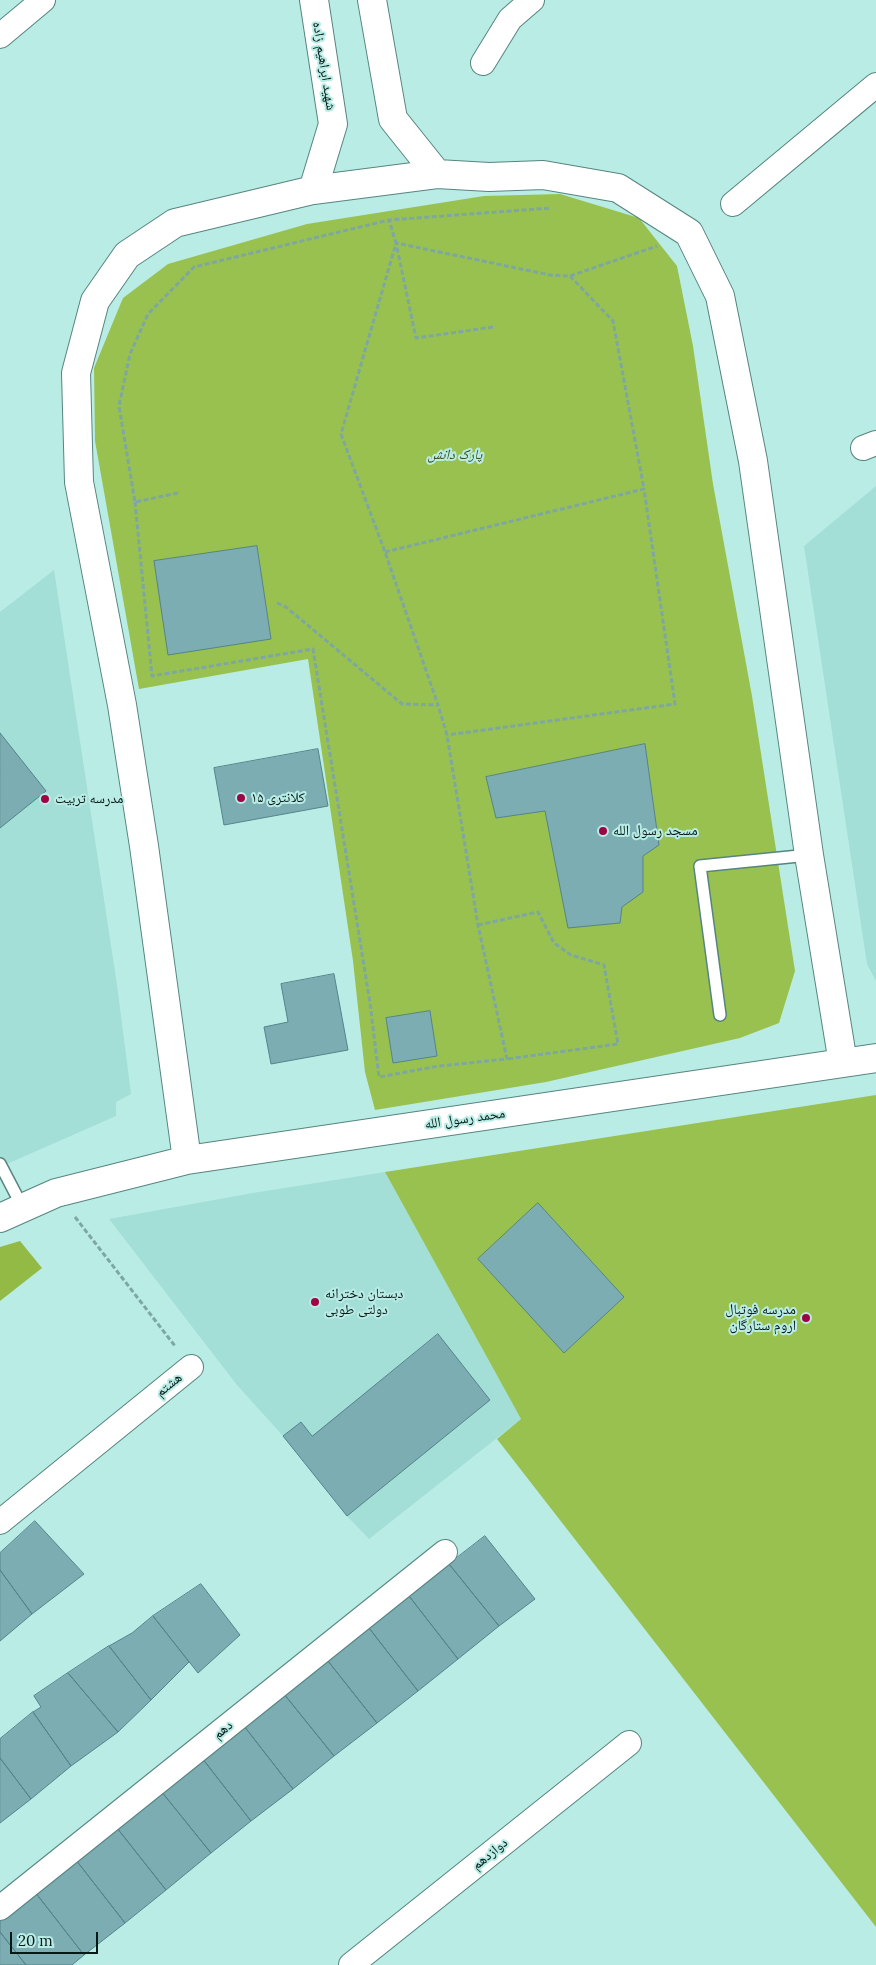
<!DOCTYPE html>
<meta charset="utf-8">
<style>
body{margin:0}
#map{position:relative;width:876px;height:1965px;overflow:hidden;background:#b9ece5;font-family:Lora,serif}
canvas{display:block}
.scale{position:absolute;left:10px;top:1932px;width:88px;height:22px;box-sizing:border-box;border:2px solid #051917;border-top:0;padding-left:6px;font-size:15px;line-height:18px;white-space:nowrap;color:#051917;-webkit-text-stroke:4px #b9ece5;paint-order:stroke}
</style>
<div id="map">
<canvas width="876" height="1965"></canvas>
<div class="scale">20 m</div>
</div>
<script>
const context = document.querySelector('canvas').getContext('2d');
context.lineJoin = 'round';
function fillPath(path, color) {
  context.fillStyle = color;
  context.fill(path, 'evenodd');
}
function strokePath(path, color, width, dash) {
  context.strokeStyle = color;
  context.lineWidth = width;
  context.lineCap = dash ? 'butt' : 'round';
  context.setLineDash(dash || []);
  context.stroke(path);
}
function label(font, color, halo, rows, align = 'center') {
  context.font = font + ' Lora,"Noto Naskh Arabic",serif';
  context.lineWidth = 4;
  context.setLineDash([]);
  context.textBaseline = 'middle';
  context.strokeStyle = halo;
  context.fillStyle = color;
  for (const [text, x, y, turn = 0] of rows) {
    context.save();
    context.translate(x, y);
    context.rotate((+turn || 0) * Math.PI / 180);
    context.textAlign = isNaN(turn) ? turn : align;
    if (halo) context.strokeText(text, 0, 0);
    context.fillText(text, 0, 0);
    context.restore();
  }
}
fillPath(new Path2D(`
 M876,486V981L867,964L804,546Z
 M54,570L117,985L131,1094L116,1102V1116L0,1167V612Z
 M385,1172L521,1419L369,1539L347,1516L283,1436L237,1385L109,1219L253,1193Z`), '#a3ded7');
fillPath(new Path2D(`
 M560,194L639,218L677,266L693,346L713,484L752,696L795,971L779,1023L740,1038L546,1082L375,1110L365,1072L353,961L308,659L139,689L95,441L94,368L123,298L168,264L307,224L484,196Z
 M876,1095V1927L497,1439L521,1419L385,1172Z`), '#99c14f');
fillPath(new Path2D(`
 M20,1241L42,1268L0,1301V1247Z`), '#92ba45');
const building = new Path2D(`
 M257,546L271,639L168,655L154,561Z
 M0,733L46,791L0,828Z
 M645,744L659,845L643,856V892L622,907L620,923L568,928L545,811L496,818L486,777Z
 M318,749L328,806L224,825L214,768Z
 M334,974L348,1050L271,1064L264,1027L288,1022L281,984Z
 M430,1011L437,1056L393,1063L386,1018Z
 M538,1203L624,1297L564,1353L478,1259Z
 M438,1334L490,1400L347,1516L283,1436L301,1422L312,1436Z
 M35,1521L84,1574L32,1614L0,1570V1553Z
 M485,1536L535,1599L499,1626L449,1564Z
 M449,1564L499,1626L458,1659L409,1596Z
 M0,1570L32,1614L0,1641Z
 M201,1584L240,1635L198,1673L153,1616Z
 M409,1596L458,1659L418,1691L369,1628Z
 M153,1616L189,1662L151,1700L109,1646L132,1633Z
 M369,1628L418,1691L377,1723L328,1661Z
 M109,1646L151,1700L118,1732L68,1673Z
 M328,1661L377,1723L334,1756L284,1694Z
 M68,1673L118,1732L71,1766L33,1712L41,1707L34,1696Z
 M284,1694L334,1756L293,1789L244,1726Z
 M33,1712L71,1766L31,1799L0,1758V1739Z
 M244,1726L293,1789L251,1821L202,1758Z
 M0,1758L31,1799L0,1823Z
 M202,1758L251,1821L211,1853L161,1791Z
 M161,1791L211,1853L166,1890L117,1828Z
 M117,1828L166,1890L125,1923L76,1860Z
 M76,1860L125,1923L84,1955L35,1892Z
 M35,1892L84,1955L72,1965H26L0,1932V1920Z
 M0,1932L26,1965H0Z`);
fillPath(building, '#7cadb3');
strokePath(building, '#54848a', 1);
const service = new Path2D(`
 M720,1015L700,866L809,855
 M0,1164L23,1208`);
const minor = new Path2D(`
 M0,36L43,0
 M483,63L510,19L532,0
 M733,204L876,85
 M863,448L876,443
 M0,1522L191,1367
 M0,1908L445,1552
 M351,1965L629,1743`);
const tertiary = new Path2D(`
 M372,0L393,119L437,174
 M313,190L333,124L314,0
 M187,1160L144,846L122,705L79,482L76,373L95,301L127,255L175,223L313,190L437,174L489,177L543,175L618,188L689,233L720,296L753,461L809,855L843,1063
 M0,1218L56,1193L187,1160L876,1058`);
strokePath(service, '#56857f', 14);
strokePath(minor, '#56857f', 26);
strokePath(tertiary, '#56857f', 30);
strokePath(new Path2D(`
 M570,276L613,321L644,489
 M493,327L416,338L396,243L550,275L570,276L657,246
 M178,493L135,502L119,406L130,354L148,314L194,267L389,220L551,208
 M135,502L152,676L313,649L370,1003L379,1077L439,1066L507,1059L478,925L447,735L438,705
 M385,552L644,489L675,704L447,735
 M277,603L286,607L402,704L438,705L385,552L341,434L396,243L389,220
 M478,925L538,912L554,943L571,955L604,965L618,1044L507,1059
 M75,1217L175,1346`), '#7ea7a2', 3, [5, 2.5]);
strokePath(service, '#fff', 11);
strokePath(minor, '#fff', 24);
strokePath(tertiary, '#fff', 28);
for (const [x, y, r, color] of [
 [241,798,5,"#9f0346"],
 [45,799,5,"#9f0346"],
 [603,831,5,"#9f0346"],
 [315,1302,5,"#9f0346"],
 [806,1318,5,"#9f0346"]
]) {
  const dot = new Path2D();
  dot.arc(x, y, r, 0, 2 * Math.PI);
  context.fillStyle = color;
  context.fill(dot);
  strokePath(dot, '#b9ece5', 2);
}
label('14px', '#051917', '#b9ece5', [
 ["شهيد ابراهيم زاده",324,66,81],
 ["محمد رسول الله",465,1119,-8],
 ["هشتم",169,1385,-39],
 ["دهم",223,1730,-39],
 ["دوازدهم",490,1854,-39]
]);
label('italic 14px', '#3b4b1d', '#b9ece5', [
 ["پارک دانش",455,455]
]);
label('14px', '#051917', '#b9ece5', [
 ["کلانتری ۱۵",251,798],
 ["مدرسه تربیت",55,799],
 ["مسجد رسول الله",613,831],
 ["دبستان دخترانه",325,1294],
 ["دولتی طوبی",325,1310],
 ["مدرسه فوتبال",796,1310,"right"],
 ["اروم ستارگان",796,1326,"right"]
], 'left');
</script>
